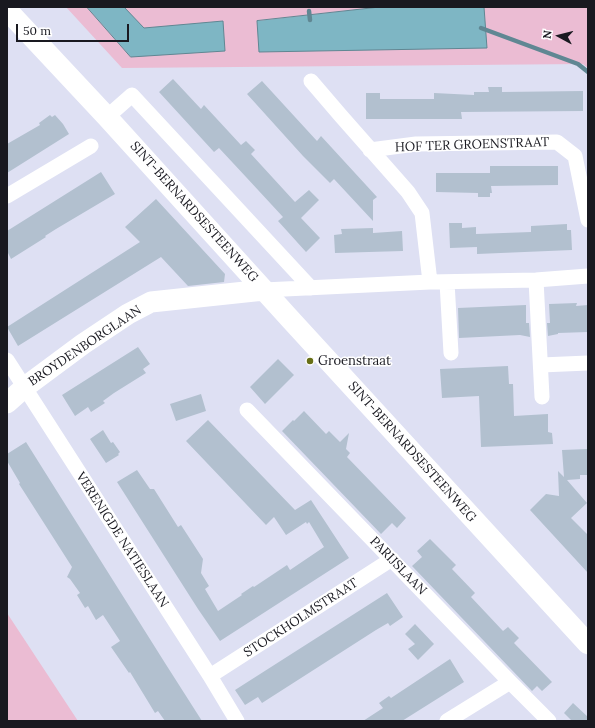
<!DOCTYPE html>
<style>
body{margin:0}
#map{position:relative;width:595px;height:728px;overflow:hidden;background:#dee0f3;font-family:Lora,serif}
canvas{display:block}
.frame{position:absolute;inset:0;border:8px solid #191920;pointer-events:none}
.north{position:absolute;left:539px;top:16px;width:40px;height:40px;-webkit-text-stroke:3px #fff;paint-order:stroke;rotate:277deg;font-size:11px;font-weight:700;line-height:16px;text-align:center;color:#191920}
.north::after{content:'';display:block;margin:auto;width:14px;height:18px;background:#191920;clip-path:polygon(50% 0,100% 100%,50% 72%,0 100%)}
.scale{position:absolute;left:16px;top:24px;width:113px;height:18px;box-sizing:border-box;border:2px solid #191920;border-top:0;padding-left:5px;font-size:12px;line-height:14px;white-space:nowrap;color:#191920;-webkit-text-stroke:3px #fff;paint-order:stroke}
</style>
<div id="map">
<canvas width="595" height="728"></canvas>
<div class="frame"></div>
<div class="north">N</div>
<div class="scale">50 m</div>
</div>
<script>
const context = document.querySelector('canvas').getContext('2d');
context.lineJoin = 'round';
function fillPath(path, color) {
  context.fillStyle = color;
  context.fill(path, 'evenodd');
}
function strokePath(path, color, width, dash) {
  context.strokeStyle = color;
  context.lineWidth = width;
  context.lineCap = dash ? 'butt' : 'round';
  context.setLineDash(dash || []);
  context.stroke(path);
}
function label(font, color, halo, rows, align = 'center') {
  context.font = font + ' Lora,serif';
  context.lineWidth = 3;
  context.setLineDash([]);
  context.textBaseline = 'middle';
  context.strokeStyle = halo;
  context.fillStyle = color;
  for (const [text, x, y, turn = 0] of rows) {
    context.save();
    context.translate(x, y);
    context.rotate((+turn || 0) * Math.PI / 180);
    context.textAlign = isNaN(turn) ? turn : align;
    if (halo) context.strokeText(text, 0, 0);
    context.fillText(text, 0, 0);
    context.restore();
  }
}
fillPath(new Path2D(`
 M66,7H588V68L583,64L122,68Z
 M7,613L78,721H7Z`), '#ebbcd3');
const water = new Path2D(`
 M87,7H124L144,28L223,21L225,51L131,57Z
 M380,7H484L487,48L259,52L257,21Z`);
fillPath(water, '#7eb6c4');
strokePath(water, '#608793', 1);
strokePath(new Path2D(`
 M309,11L310,20
 M481,28L578,64L588,72`), '#608793', 4.5);
fillPath(new Path2D(`
 M173,79L201,109L204,105L241,145L246,141L255,150L251,154L295,202L309,190L319,200L301,218L320,238L306,252L278,221L283,217L246,177L219,148L214,152L159,92Z
 M262,81L317,141L321,136L377,197L373,200V221L334,179L330,183L303,156L247,94Z
 M488,87H502V92L583,91V111L461,112L462,119H366V93H380V99H434V93L474,95V92H489Z
 M50,115L52,117L55,115L63,124L69,134L7,173V144L40,125L39,123Z
 M490,166H558V185L491,186L492,193H490V197H478V193L436,192V173H490Z
 M101,172L115,194L56,229L45,236L46,237L11,259L7,251V231Z
 M156,199L225,274L224,282L188,286L161,257L18,346L7,327L140,242L125,227Z
 M449,223H462V228L476,227V234L531,232V226L567,224V230H571L572,250L477,254V247L450,248Z
 M373,228V233L402,231L403,251L335,253L334,235L342,234L341,229Z
 M577,303L576,306L588,305V332L558,333V334L548,336L547,323H550L549,304Z
 M526,305V323H529L530,337L520,335L459,338L458,308Z
 M138,347L150,364L143,369L146,373L114,393L103,401L105,403L91,412L88,407L75,416L62,395Z
 M278,359L294,375L265,404L250,387Z
 M508,366L509,384H513L514,416L548,414V432L552,433L553,444L481,447L479,396L442,398L440,369Z
 M201,394L206,411L176,421L170,404Z
 M304,411L326,434L329,431L340,442L349,433L346,449L350,453L347,457L406,518L397,528L392,523L381,534L282,431L293,420L294,421Z
 M208,420L295,510L311,500L349,558L220,641L198,609L117,482L137,470L150,489H154L178,527L181,525L203,559L201,573L209,586L205,589L218,611L242,595L241,594L253,586L254,587L287,565L290,570L324,547L309,522L307,524L306,522L286,535L274,517L266,525L186,441Z
 M103,430L111,443L113,442L120,452L118,454L119,455L106,463L90,439Z
 M26,442L165,663L202,721H165L158,711L155,713L130,672L129,673L111,647L120,641L103,615L96,620L88,606L85,608L77,595L80,593L70,579L67,577L72,567L19,484L20,483L7,461V454Z
 M588,449V475H580V479L567,480L587,503L571,518L588,535V573L530,510L546,494L559,496L558,471L564,477L562,450Z
 M430,539L456,565L452,569L475,593L471,597L503,631L508,627L519,638L514,643L552,682L542,691L537,686L532,691L412,566L422,557L417,551Z
 M387,593L403,617L390,626L388,623L376,630L262,703L258,697L245,705L235,690Z
 M415,624L434,644L418,660L408,649L415,644L405,634Z
 M450,659L464,682L402,721H363L383,708L379,703L389,696L391,698Z
 M573,703L588,717V721H572L564,713Z`), '#b2c0cf');
strokePath(new Path2D(`
 M311,81L341,116L408,192L422,213L430,282
 M107,117L132,95L311,288
 M370,150L416,144L557,142L575,156L588,220
 M7,196L91,146
 M536,280L542,397
 M447,282L451,353
 M264,290L430,282L536,280L588,276
 M7,360L210,676L237,721
 M541,365L588,363
 M247,410L510,682L549,721
 M210,676L392,559
 M447,721L510,682`), '#fff', 15);
strokePath(new Path2D(`
 M7,10L107,117L291,320L588,644
 M7,403L25,387L83,344L128,314L151,302L264,290`), '#fff', 21);
for (const [x, y, r, color] of [
 [310,361,4,"#676f16"]
]) {
  const dot = new Path2D();
  dot.arc(x, y, r, 0, 2 * Math.PI);
  context.fillStyle = color;
  context.fill(dot);
  strokePath(dot, '#fff', 1.5);
}
label('13px', '#191920', '#fff', [
 ["HOF TER GROENSTRAAT",472,145,-2],
 ["SINT-BERNARDSESTEENWEG",194,212,48],
 ["BROYDENBORGLAAN",85,346,-34],
 ["SINT-BERNARDSESTEENWEG",412,452,48],
 ["VERENIGDE NATIESLAAN",122,540,57],
 ["PARIJSLAAN",398,566,46],
 ["STOCKHOLMSTRAAT",301,618,-33]
]);
label('13px', '#191920', '#fff', [
 ["Groenstraat",318,361]
], 'left');
</script>
